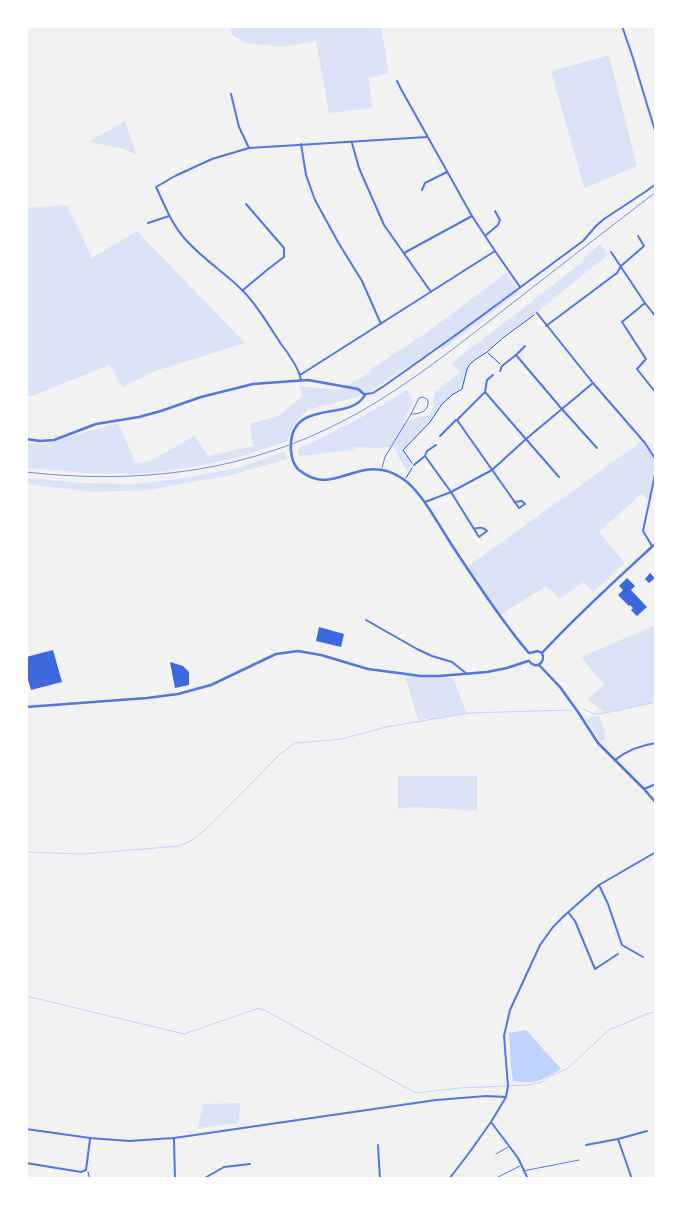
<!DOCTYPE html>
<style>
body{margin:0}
#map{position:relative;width:682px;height:1205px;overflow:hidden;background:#f2f2f2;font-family:"Space Grotesk",sans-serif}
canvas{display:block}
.frame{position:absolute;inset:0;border:28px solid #fff;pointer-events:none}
</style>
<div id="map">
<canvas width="682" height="1205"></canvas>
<div class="frame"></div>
</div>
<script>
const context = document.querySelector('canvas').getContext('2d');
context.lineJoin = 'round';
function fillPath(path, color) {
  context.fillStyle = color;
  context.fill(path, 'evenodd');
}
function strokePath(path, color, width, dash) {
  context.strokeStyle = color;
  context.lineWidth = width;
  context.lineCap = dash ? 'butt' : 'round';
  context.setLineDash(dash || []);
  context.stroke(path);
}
fillPath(new Path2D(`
 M230,26H381L389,73L369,78L372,108L329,113L316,41L285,47L245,43L232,35Z
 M609,55L637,166L584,188L551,71Z
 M125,121L135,150L136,154L120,148L88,142Z
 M67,205L92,258L137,231L245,343L155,371L123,387L109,365L32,396H26V208Z
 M600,244L609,254L536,313L503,336L486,351L475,358L469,364L466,370L461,388L441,403L429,421L402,450L413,465L408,472L400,460L395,447L373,448L355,447L353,450L299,456L297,450L351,423L407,390L413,402L403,422L407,424C413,416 420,418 429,415L434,406L433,399L436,391L459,373L452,363L584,261L583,259Z
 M506,273L519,292L442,350L438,346L377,387L357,397L307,410L295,423L286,442L232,459L186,468L141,474L89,473L26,468V442L43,444L118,423L136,463L149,462L194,436L208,456L253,446L250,424L278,416L303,396L299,386L339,390L370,373L369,370L423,335Z
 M642,441L656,461V475L649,501L642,493L599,532L625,563L593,592L584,582L560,599L546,586L499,616L467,567Z
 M285,452L287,459L231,475L149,490L92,492L26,484V478L83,483L133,484L184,478L241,467Z
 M656,625V703L604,712L587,699L604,685L582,658L587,654Z
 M405,676L453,678L467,714L418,720Z
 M599,716L605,731V740L600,741L585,719Z
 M398,776H477V811L415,807L398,809Z
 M240,1103L239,1123L198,1128L203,1104Z`), '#dbe4f7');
fillPath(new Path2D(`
 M526,1030L561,1069C542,1080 536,1085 513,1081L511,1067L509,1033Z`), '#bfd3fe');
strokePath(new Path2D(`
 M583,709L594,714L605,713L656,702
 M26,852L83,854L179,846L191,841L207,828L280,754L296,743L342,739L386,727L469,713L570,710
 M26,996L184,1034L259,1008L266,1011L416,1093L460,1088L527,1085L543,1082C549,1075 561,1073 569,1067L610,1029C626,1025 640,1014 656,1012`), '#bfd3fe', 1);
fillPath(new Path2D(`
 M650,573L655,578L649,583L645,579Z
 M627,578L635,586L631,590L647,607L637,616L631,610L633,608L630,605L629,606L618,595L623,590L619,586Z
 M319,627L344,634L341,647L316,641Z
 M53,650L62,682L31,690L26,673V657Z
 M170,662L183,666L189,672V685L175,688Z`), '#3d67dc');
strokePath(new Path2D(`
 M488,353L500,364
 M412,463L403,450L430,422L442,404L452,395L462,389L467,369L470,364L476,359L487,352L504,337L534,315
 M406,478L412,468
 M88,1172L90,1179`), '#1d4ed8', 1);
strokePath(new Path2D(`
 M382,468L385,457L411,414L419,398L423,397L428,400C429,411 421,414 411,414
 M496,1154L508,1147
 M523,1171L579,1160
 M494,1179L520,1166`), '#5277de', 1);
strokePath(new Path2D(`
 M622,26L632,55L656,134
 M397,81L401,89L472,216L495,251L520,287
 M231,94L239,127L249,148
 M352,143L359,168L384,225L431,292
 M301,144L306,175L315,200L338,242L362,281L381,324
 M422,190L425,183L447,172
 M148,223L169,216
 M485,236L498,225L500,220L495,211
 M611,252L645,303L656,317
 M404,253L472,216
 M243,290L267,270L284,257V248L246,204
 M645,303L622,322L646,359L637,369L656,393
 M537,313L593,383L645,443L656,460
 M546,326L617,273L621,266L644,246L638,236
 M516,355L525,346
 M500,371L502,366L516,355L561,408L597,448
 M300,375L495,251
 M301,380C299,369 288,353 281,344C269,326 258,306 243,291C225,273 203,259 186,240C172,225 165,206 156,187L175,176L212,159L249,148L427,137
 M485,392L487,380L493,375
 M365,394L373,393L384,386L453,337L583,241L596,226L604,219L645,192L656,184
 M440,436L456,420
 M425,456L427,451L436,445
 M414,465L425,456L451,492L479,537L487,531C483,527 480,527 474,529
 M425,502L451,492L492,470L526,439L593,383
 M514,502L522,501L525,504L519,508L457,420L485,392L559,477
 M652,546L643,531L656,470
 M366,620L417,649L432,656L452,662L467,674
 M615,760C626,751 642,745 656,743
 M644,789L656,784
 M599,885L608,904L622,945L643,957
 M568,912L575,921L595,969L618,954
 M491,1122L518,1158L528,1179
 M26,1129L90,1138L129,1141L174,1138L436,1100L486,1096L506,1097
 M174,1139L175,1179
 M618,1139L632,1179
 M378,1145L380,1179
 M586,1145L618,1139L647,1131
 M26,1163L81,1172L86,1170L90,1139
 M203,1179L224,1167L250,1164
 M449,1179L469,1153L491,1122L506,1097L508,1086L504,1036L510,1010L540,945L553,927L565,915L599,885L656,852`), '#5277de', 2);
strokePath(new Path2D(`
 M26,439L40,441L54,440L96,424L139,417L161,411L201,397L253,384L308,380L358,389L365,395C350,422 295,399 291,442C290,451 292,464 299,470C330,495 350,464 382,470C389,471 397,475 403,479C420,490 437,522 448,539C460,558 473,577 486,596C500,616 513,635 529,653
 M530,653L538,651L542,653
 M542,653C578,614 617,579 656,543
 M529,661C536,670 546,663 542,653
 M539,665L560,687L578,712L598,743L644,789L656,803
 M26,707L147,698L178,694L211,685L276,654L298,651L321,655L368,669L421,676H439L487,672L507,668L528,661`), '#5277de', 2.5);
strokePath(new Path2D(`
 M26,472C130,484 234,474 329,428C388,400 440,359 492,319C546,277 601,234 656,192`), '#7290e2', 1);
</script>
